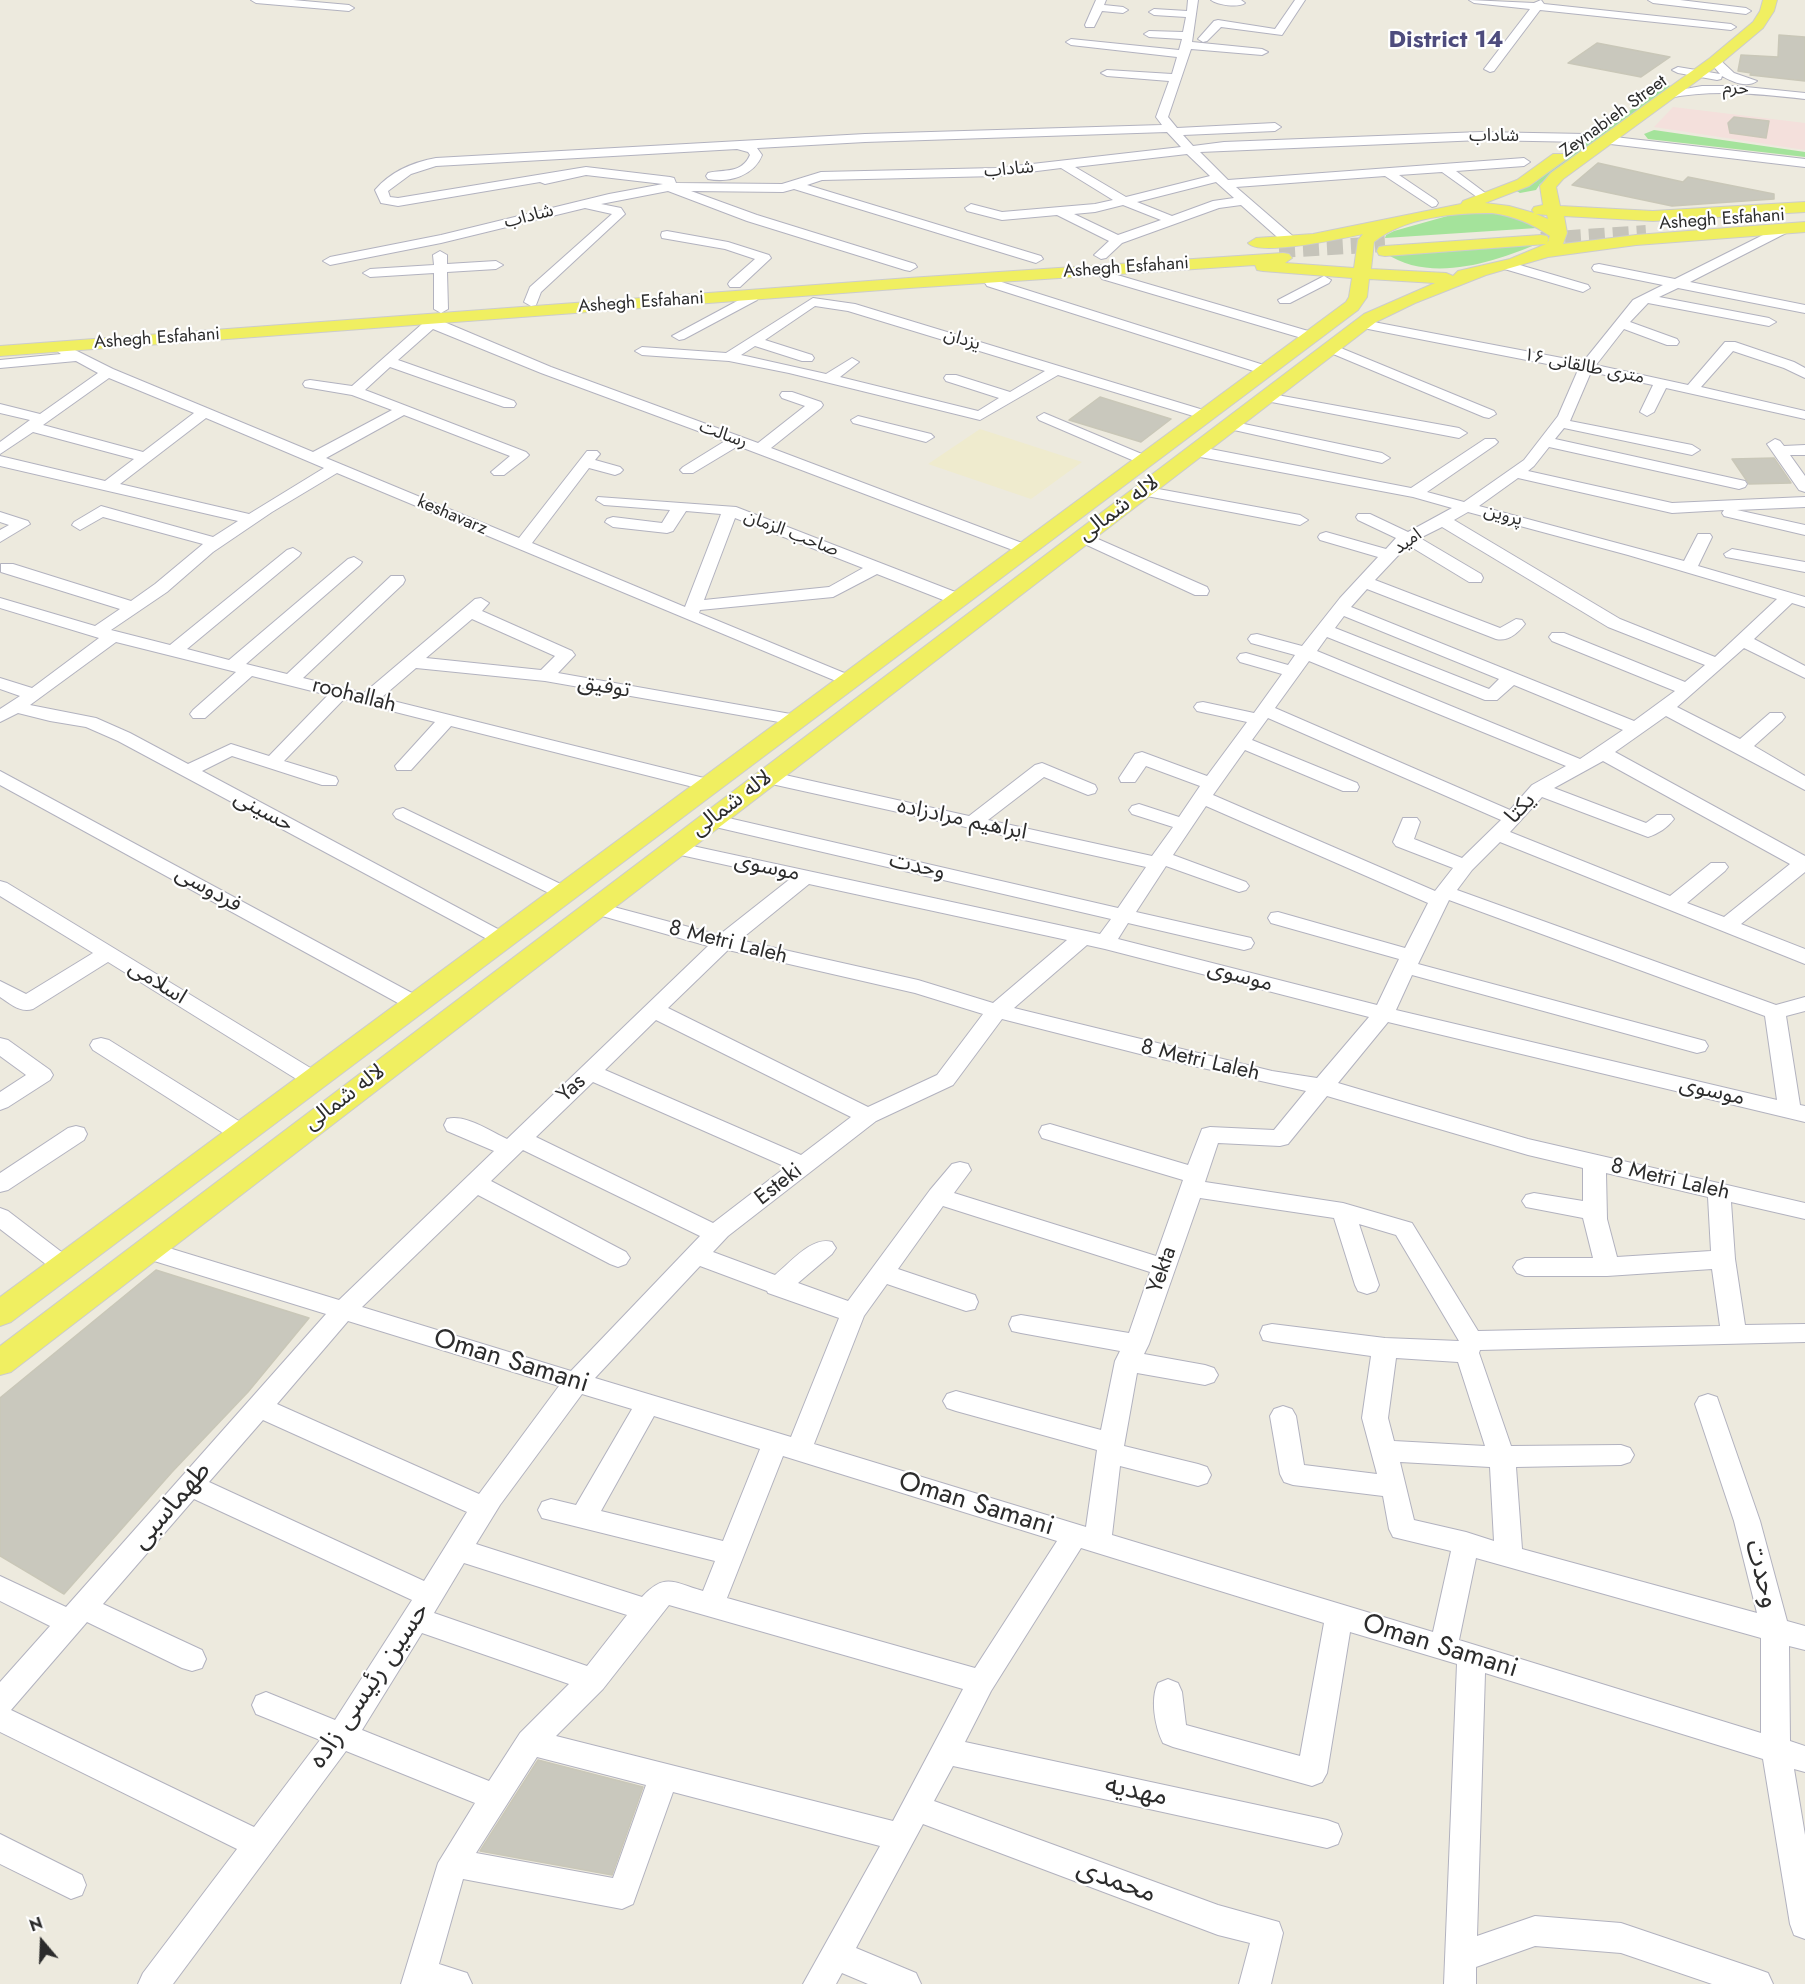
<!DOCTYPE html>
<meta charset="utf-8">
<style>
body{margin:0}
#map{position:relative;width:1805px;height:1984px;overflow:hidden;background:#edeade;font-family:Jost,sans-serif}
canvas{display:block}
.north{position:absolute;left:12px;top:1912px;width:60px;height:60px;-webkit-text-stroke:4px #fff;paint-order:stroke;rotate:341deg;font-size:16px;font-weight:700;line-height:24px;text-align:center;color:#2c2c2c}
.north::after{content:'';display:block;margin:auto;width:21px;height:27px;background:#2c2c2c;clip-path:polygon(50% 0,100% 100%,50% 72%,0 100%)}
</style>
<div id="map">
<canvas width="1805" height="1984"></canvas>
<div class="north">N</div>
</div>
<script>
const context = document.querySelector('canvas').getContext('2d');
context.lineJoin = 'round';
function fillPath(path, color) {
  context.fillStyle = color;
  context.fill(path, 'evenodd');
}
function strokePath(path, color, width, dash) {
  context.strokeStyle = color;
  context.lineWidth = width;
  context.lineCap = dash ? 'butt' : 'round';
  context.setLineDash(dash || []);
  context.stroke(path);
}
function label(font, color, halo, rows, align = 'center') {
  context.font = font + ' Jost,"Noto Sans Arabic",sans-serif';
  context.lineWidth = 4.5;
  context.setLineDash([]);
  context.textBaseline = 'middle';
  context.strokeStyle = halo;
  context.fillStyle = color;
  for (const [text, x, y, turn = 0] of rows) {
    context.save();
    context.translate(x, y);
    context.rotate((+turn || 0) * Math.PI / 180);
    context.textAlign = isNaN(turn) ? turn : align;
    if (halo) context.strokeText(text, 0, 0);
    context.fillText(text, 0, 0);
    context.restore();
  }
}
fillPath(new Path2D(`
 M980,429L1082,462L1031,499L928,464Z`), '#efebce');
fillPath(new Path2D(`
 M1673,107L1805,123V150L1654,127Z`), '#f4e0dc');
fillPath(new Path2D(`
 M1667,85L1671,86L1540,184L1536,190L1520,193L1515,190Z
 M1654,130L1805,152V157L1648,139L1644,134Z
 M1458,213C1486,213 1513,211 1537,228L1385,238L1386,235L1394,231Z
 M1542,242C1495,262 1431,284 1385,253Z`), '#a4e39b');
const building = new Path2D(`
 M1779,35L1805,37V81L1750,75L1751,73L1738,71L1741,55L1778,57Z
 M1597,43L1670,57L1641,77L1568,63Z
 M1734,117L1769,121L1766,138L1730,133L1728,123Z
 M1598,163L1683,182L1688,177L1774,194V199L1672,206L1572,185Z
 M1100,397L1171,419L1141,442L1069,420Z
 M1774,458L1791,483L1749,484L1732,459Z
 M156,1270L309,1318L248,1392L172,1472L64,1594L0,1556V1398Z
 M538,1760L643,1787L612,1875L480,1851Z`);
fillPath(building, '#c9c8bd');
strokePath(building, '#c9c7b8', 1.5);
strokePath(new Path2D(`
 M1541,240L1646,233
 M1279,250L1385,244`), '#c6c4ba', 16, [16, 8]);
const minor = new Path2D(`
 M251,0H293L349,5L354,8L349,11L256,3Z
 M1096,0H1106L1104,5L1123,7L1128,10L1123,13L1102,11L1094,27H1086L1085,25Z
 M1188,0H1198L1192,42L1262,49L1268,52L1262,55L1191,49L1168,117L1177,128L1275,123L1281,127L1275,131L1183,135L1193,146L1224,142L1481,132L1585,134L1591,138L1585,142L1481,140L1200,152L1228,180L1524,158L1530,162L1524,166L1456,171L1488,195L1490,198L1484,202L1442,172L1399,175L1436,200L1438,203L1436,206L1432,207L1385,176L1236,187L1295,238L1297,241L1290,245L1285,244L1241,205L1219,208L1122,243L1106,258L1101,259L1094,255L1109,241L1057,215L1002,220L967,211L965,208L971,204L1002,212L1095,204L1113,200L1061,168L997,176L822,180L807,185L1041,256L1043,259L1036,263L794,189L783,192L691,191L757,215L915,264L917,267L910,271L905,270L747,221L668,191L601,204L621,208L625,214L541,292L536,305L531,306L524,302L530,287L612,214L585,208L441,243L330,265L323,261L330,257L441,235L609,194L663,184L586,175L545,184L540,182L398,206L381,203L375,190C390,172 413,162 436,158L865,134L1162,125L1156,117L1169,81L1107,76L1101,73L1107,70L1172,74L1177,57L1071,45L1066,42L1071,39L1179,50L1182,39L1149,37L1144,34L1149,31L1183,32L1186,17L1154,15L1149,12L1154,9L1187,11ZM1167,132L1181,147L997,168L821,172L782,184L676,183L674,178L670,177L586,167L398,198L390,197L388,191L411,174L436,166L737,149L748,152L750,155C742,174 724,169 708,173L706,176L708,179C729,183 754,176 762,155L757,148L865,142ZM1187,154L1210,176L1126,197L1075,167ZM1216,182L1234,198L1213,201L1172,216L1137,202ZM1123,205L1161,220L1118,235L1074,214L1095,212Z
 M1211,0H1241L1245,3C1238,8 1218,5 1211,0Z
 M1295,0H1305L1282,35L1221,27L1207,41L1203,42L1198,39L1214,21L1218,20L1275,29Z
 M1469,0L1534,3L1541,0L1544,4L1731,24L1736,27L1731,30L1540,10L1494,71L1490,72L1484,69L1530,9L1474,3Z
 M1648,0H1680L1746,8L1751,11L1746,14L1653,3Z
 M1715,58L1719,59L1734,73L1757,81C1747,88 1732,82 1722,76L1721,79L1717,80L1678,73L1672,70L1678,67L1720,74L1709,61Z
 M1702,86H1736L1805,93V99C1759,94 1714,89 1668,98L1662,95L1668,92Z
 M1606,136L1805,159V167L1602,143V137Z
 M1783,225L1788,226L1789,229L1788,232L1690,282L1805,305V313L1678,288L1659,297L1769,318L1776,322L1769,326L1648,303L1630,322L1677,339L1679,342L1677,345H1667L1624,329L1596,365L1688,385L1725,342H1735L1794,362L1805,368V378L1784,368L1733,351L1701,387L1805,411V419L1666,388L1654,412L1647,416L1640,412L1653,385L1591,372L1570,421L1692,445L1700,450L1692,455L1564,428L1555,439L1745,481L1747,484L1745,487L1739,489L1549,447L1534,466L1528,471L1672,503L1805,497V507L1737,510L1805,525V535L1724,516L1722,513L1724,510L1672,513L1518,478L1479,506L1684,561L1698,534H1710L1712,537L1698,566L1805,597V607L1792,603L1754,639L1805,666V678L1744,648L1677,707L1740,739L1770,713H1782L1785,717L1782,721L1754,746L1805,776V790L1666,716L1615,752L1805,856V872L1741,924L1805,949V964L1500,842L1472,870L1457,890L1776,1005L1805,997V1011L1786,1016L1800,1105L1805,1106V1122L1388,1022L1338,1083L1528,1139L1805,1203V1219L1731,1202L1735,1259L1745,1325L1805,1324V1342L1480,1350L1479,1353L1511,1446L1621,1445L1630,1448L1634,1455L1630,1462L1621,1465L1516,1467L1522,1549L1757,1613L1734,1521L1695,1404L1699,1397L1708,1394L1717,1397L1760,1521L1787,1621L1805,1626V1650L1789,1646L1790,1741L1805,1746V1772L1794,1769L1805,1835V1939L1794,1935L1790,1924L1763,1759L1485,1673L1477,1936L1535,1916L1621,1923L1757,1969L1768,1973L1773,1984H1712L1621,1953L1535,1946L1476,1967V1984H1444L1457,1664L1350,1632L1327,1773L1322,1782L1312,1786L1173,1747L1163,1743C1155,1727 1150,1699 1158,1683L1168,1679L1178,1683L1182,1692L1186,1725L1300,1756L1324,1623L1081,1548L991,1691L965,1742L1327,1820L1338,1824L1342,1834L1338,1844L1327,1848L953,1766L934,1801L1218,1905L1279,1922L1283,1933L1271,1984H1239L1250,1943L1218,1935L923,1824L856,1948L916,1973L921,1984H868L842,1973L836,1984H803L880,1846L673,1792L633,1904L622,1909L463,1879L439,1964L467,1973L472,1984H401L438,1863L475,1803L346,1751L173,1984H138L143,1973L237,1849L0,1732V1682L50,1626L0,1601V1576L66,1607L326,1314L138,1256L134,1250L138,1244L146,1241L339,1300L494,1151L447,1131L444,1125L447,1119C465,1114 490,1131 507,1139L708,946L588,912L585,908L588,904L595,902L719,935L790,879L667,852L664,848L667,844L674,842L1100,934L1111,919L711,826L704,824L701,820L704,816L711,814L1118,908L1146,867L767,783L760,781L758,777L760,773L767,771L969,816L1035,765L1042,763L1095,785L1097,789L1095,793L1088,795L1044,777L988,820L1152,856L1173,827L1132,814L1129,810L1132,806L1139,804L1179,817L1200,786L1146,766L1135,782H1121L1119,778L1135,754L1142,752L1207,776L1247,722L1197,711L1194,707L1197,703L1203,702L1254,713L1282,674L1240,662L1237,658L1240,654L1246,653L1288,665L1295,655L1251,643L1248,639L1251,635L1257,634L1302,646L1340,598L1378,557L1320,540L1318,537L1320,534L1326,532L1386,549L1396,538L1358,520L1356,517L1358,514H1370L1408,532L1452,508L1413,497L1195,456L1190,454L1187,451L1190,448L1195,446L1411,488L1485,439H1495L1498,442L1495,445L1427,492L1464,502L1524,460L1558,416L1578,370L1363,328L1358,327L1356,324L1358,321L1363,320L1583,362L1633,300L1663,285L1594,271L1592,268L1594,265L1599,264L1675,279ZM1468,512L1628,555L1777,599L1715,657L1620,619L1454,520ZM1442,527L1608,627L1705,665L1685,682L1564,633H1552L1549,637L1552,641L1675,691L1634,721L1351,607L1367,589L1496,639C1508,642 1518,633 1525,624L1522,620L1516,619L1500,628L1375,580L1408,545L1469,582H1481L1483,578L1481,574L1420,538ZM1344,616L1499,679L1489,689L1335,628ZM1327,637L1485,700H1497L1514,685L1623,730L1580,759L1317,651ZM1309,661L1566,766L1532,785L1510,810L1275,708ZM1268,718L1501,820L1462,858L1414,839L1420,822L1417,818H1403L1393,842L1396,846L1453,868L1435,891L1213,795L1245,750L1343,791H1357L1359,787L1357,783L1252,740ZM1603,761L1790,864L1724,917L1687,903L1725,871L1728,867L1725,863H1711L1670,896L1510,832L1542,797L1648,837C1658,834 1668,827 1674,819L1671,815H1657L1646,823L1554,788ZM1206,806L1428,903L1405,948L1278,912L1271,913L1268,918L1271,923L1399,959L1377,1005L1118,939L1128,923L1244,950L1251,948L1254,943L1251,938L1136,912L1166,866L1239,892L1246,890L1249,886L1246,882L1173,855ZM809,884L1067,940L993,1003L918,980L740,940ZM1449,900L1765,1016L1777,1100L1396,1010L1412,975L1697,1053L1705,1051L1708,1046L1705,1041L1418,964ZM1087,945L1105,949L1369,1017L1317,1078L1272,1071L1014,1008ZM728,950L915,993L983,1014L937,1075L868,1107L668,1008ZM1002,1019L1144,1055L1306,1091L1274,1130L1210,1127L1202,1129L1188,1165L1050,1124L1042,1126L1039,1132L1042,1138L1183,1180L1156,1256L954,1193L971,1170L968,1164L960,1162L952,1164L930,1190L848,1301L798,1283L832,1254L836,1248L832,1242C812,1236 791,1262 775,1275L713,1252L728,1236L876,1121L953,1085ZM656,1020L851,1117L801,1155L605,1070ZM593,1082L786,1167L713,1223L536,1137ZM1327,1096L1528,1155L1583,1168V1201L1534,1193L1526,1195L1522,1201L1526,1207L1583,1218L1593,1258H1525L1517,1261L1513,1267L1517,1273L1525,1276H1607L1712,1269L1720,1326L1478,1331L1412,1223L1343,1203L1205,1182L1218,1143L1280,1146L1288,1144ZM523,1150L700,1236L571,1371L362,1307L478,1195L610,1264L618,1267L626,1264L630,1258L626,1252L491,1181ZM1606,1173L1708,1197L1711,1251L1617,1257L1607,1219ZM1200,1198L1334,1218L1355,1285L1358,1291L1367,1294L1376,1291L1379,1285L1359,1224L1396,1235L1459,1341L1385,1338L1272,1324L1263,1326L1260,1333L1263,1340L1272,1342L1371,1356L1362,1418L1377,1474L1304,1465L1296,1416L1292,1409L1283,1406L1274,1409L1270,1416L1280,1474L1284,1482L1293,1485L1383,1496L1389,1529L1393,1537L1451,1551L1433,1632L1112,1535L1120,1466L1198,1486L1207,1483L1211,1475L1207,1467L1198,1464L1124,1446L1137,1373L1205,1385L1214,1382L1218,1375L1214,1368L1205,1365L1144,1354L1149,1344ZM943,1206L1150,1272L1129,1333L1021,1315L1012,1317L1009,1324L1012,1331L1021,1333L1120,1351L1115,1361L1101,1430L956,1391L947,1394L943,1401L947,1408L956,1411L1097,1450L1086,1527L814,1444L864,1316L887,1284L966,1311L975,1309L978,1302L975,1295L898,1269ZM700,1266L767,1291L768,1293L839,1318L791,1437L595,1378ZM348,1321L559,1386L479,1494L277,1404ZM1396,1358L1458,1362L1485,1446L1394,1441L1388,1418ZM582,1394L632,1409L576,1505L551,1499L542,1502L538,1510L542,1518L715,1561L703,1591C674,1583 665,1572 642,1597L476,1544L500,1505ZM654,1416L760,1449L723,1541L601,1511ZM263,1420L467,1512L424,1581L209,1482ZM783,1456L1057,1541L975,1668L727,1598ZM1400,1462L1490,1467L1494,1541L1466,1532L1414,1520ZM194,1499L412,1600L335,1720L266,1692L256,1696L252,1705L256,1714L320,1740L254,1827L11,1710L87,1622L182,1668L192,1671L202,1668L206,1659L202,1650L103,1604ZM1476,1558L1761,1638V1733L1459,1640ZM464,1563L627,1615L587,1666L434,1613ZM669,1605L963,1689L893,1821L556,1736L603,1689ZM422,1633L569,1684L520,1733L489,1781L362,1730ZM537,1757L646,1785L613,1878L476,1853Z
 M667,231L728,242L769,255L771,258L740,287H730L728,284L730,281L755,259L725,249L662,238L661,235L662,232Z
 M440,251L447,255V264L496,261L503,265L496,269L447,272L448,309L441,313L434,309V273L370,277L363,273L370,269L434,265L433,255Z
 M1506,261L1588,285L1590,288L1583,292L1501,268L1499,265L1501,262Z
 M1107,272L1315,333L1317,336L1315,339H1305L1102,279L1100,276L1102,273Z
 M1324,276L1331,280L1329,283L1290,303H1280L1278,300Z
 M992,279L1270,367L1272,370L1265,374L1260,373L987,286L985,283Z
 M752,293L759,297L757,300L684,339L679,340L672,336Z
 M813,298L855,304L1210,412L1212,415L1210,418H1200L1058,375L980,420L789,373L729,361L642,355L635,351L642,347L726,353ZM815,306L848,311L1045,371L1010,392L956,375H946L944,378L946,381L999,398L978,411L840,377L859,362L852,358L826,374L741,355L755,346L802,361H812L814,358L812,355L765,340Z
 M424,316L437,319L551,367L758,443L805,406L782,398L780,395L782,392H792L821,402L823,405L821,408L771,448L1030,546L1032,549L1024,554L1018,552L738,446L693,473H683L680,470L683,467L725,441L541,373L433,329L398,360L514,401L516,404L514,407H504L390,367L365,390L526,452L529,455L526,458L504,475H494L491,472L510,456L404,415L326,458L519,538L587,451H597L600,454L595,460L620,467L623,470L620,473L615,475L589,468L532,543L685,607L721,514L686,511L673,531L667,533L613,527L605,522L607,519L613,517L662,523L670,510L604,505L596,500L598,497L736,507L963,595L965,599L957,604L951,603L877,574L833,597L700,610L699,613L854,677L857,681L854,685L848,686L337,473L272,512L213,552L167,592L111,630L170,645L287,550L293,548L301,553L299,556L187,649L229,660L348,559L354,557L362,562L360,565L246,664L287,674L391,576H403L405,580L403,584L303,678L364,693L475,599L481,598L489,603L482,611L572,651L575,655L558,673L802,716L805,720L802,724L796,725L545,681L416,668L381,698L716,781L718,785L716,789L709,791L451,726L411,770H397L395,766L435,722L344,699L284,761L336,777L338,781L336,785H322L232,756L202,771L509,935L512,940L509,945L502,947L118,741L86,727L50,721L18,713L0,722V709L20,696L0,689V678L32,688L99,638L0,608V598L95,626L120,609L1,572V564H13L131,601L155,584L203,544L103,517L80,530L72,525L74,522L101,506L213,537L238,521L0,466V456L105,481L134,459L33,432L0,454V442L30,420L0,413V404L40,414L98,373L76,361L0,368V360L61,354L51,347L53,344H63L113,369L313,452L392,410L352,395L305,387L303,384L305,381L310,380L352,386L422,324L417,320ZM109,378L194,413L143,452L43,425ZM206,418L324,468L249,514L120,484ZM735,518L863,568L829,587L704,600ZM472,619L555,656L541,670L426,658ZM116,642L236,672L193,710L190,714L193,718H205L252,676L328,695L269,756L231,744L188,764L130,733L96,718L30,705Z
 M1331,344L1494,411L1496,414L1489,418L1484,417L1326,351L1324,348Z
 M1266,393L1459,428L1467,433L1459,438L1261,400L1259,397Z
 M1044,413L1149,457L1152,460L1149,463H1139L1039,420L1037,417Z
 M858,416L931,434L934,437L926,442L853,423L851,420Z
 M1230,421L1382,453L1390,458L1382,463L1225,428L1223,425L1225,422Z
 M1775,439L1780,441L1784,446L1805,445V455H1790L1805,476V492L1799,490L1767,444Z
 M1142,486L1300,515L1308,520L1300,525L1136,494L1134,491L1136,488Z
 M0,512L28,521L30,524L0,542V530L9,525L0,522Z
 M1082,532L1207,587L1209,591L1207,595H1195L1076,540L1074,537L1076,534Z
 M1732,549L1805,562V572L1726,557L1724,554Z
 M0,771L423,999L427,1004L423,1009L416,1011L409,1009L0,785Z
 M403,808L571,889L574,893L571,897L564,899L557,897L396,818L393,814L396,810Z
 M0,881L7,883L322,1075L325,1080L322,1085L314,1088L306,1085L108,962L33,1009C20,1013 11,1004 0,997V981L26,994L93,953L0,896Z
 M0,1038L8,1040L50,1070L53,1075L50,1080L8,1107L0,1110V1092L26,1075L0,1056Z
 M101,1038L109,1040L250,1128L253,1134L250,1140L242,1142L234,1140L93,1050L90,1045L93,1040Z
 M76,1126L84,1128L87,1134L84,1140L8,1190L0,1192V1173L68,1128Z
 M0,1208L8,1211L72,1260L76,1266L72,1272L64,1275L56,1272L0,1229Z
 M0,1834L82,1875L86,1885L82,1895L71,1899L0,1864Z`);
const major = new Path2D(`
 M1763,0H1777L1774,11L1763,28L1720,64L1563,179L1556,187L1560,206L1653,211L1805,202V212L1653,221L1564,216L1567,233L1563,244L1636,235L1805,222V232L1636,245L1548,257L1486,275L1415,303L1376,322L11,1372L0,1375V1346L1364,314L1435,283L1369,279L1367,297L1358,310L11,1322L0,1326V1297L1346,302L1349,297L1352,278L1263,271L1257,270L1255,265L909,288L0,356V346L909,278L1283,253L1289,254L1292,258L1285,263L1354,268L1358,240L1363,234C1344,238 1258,257 1248,243L1256,238L1313,234L1461,204L1463,201L1517,180L1553,154H1565L1567,157L1565,160L1529,186L1485,203L1509,206L1534,213L1532,210L1534,207L1543,205L1540,186L1551,173L1710,58L1753,22L1760,11ZM1492,213C1514,216 1531,223 1550,236L1547,243L1549,240L1547,236L1541,235L1385,246L1379,247L1377,251L1379,255L1385,256L1546,244L1510,259L1458,271L1453,276L1446,273L1371,269L1374,242C1405,217 1453,213 1492,213ZM1536,214L1547,215L1548,219Z`);
strokePath(minor, '#b2b2bf', 2);
strokePath(major, '#ccc', 2);
fillPath(minor, '#fff');
fillPath(major, '#f0ef61');
label('18px', '#2c2c2c', '#fff', [
 ["حرم",1736,89,4],
 ["Zeynabieh Street",1614,117,-36],
 ["شاداب",1494,137],
 ["شاداب",1009,170,-5],
 ["شاداب",529,217,-14],
 ["Ashegh Esfahani",1722,220,-4],
 ["Ashegh Esfahani",1126,268,-4],
 ["Ashegh Esfahani",641,303,-4],
 ["Ashegh Esfahani",157,339,-4],
 ["یزدان",962,340,17],
 ["۱۶ متری طالقانی",1584,367,11],
 ["رسالت",723,435,20],
 ["keshavarz",452,516,23],
 ["پروین",1503,516,15],
 ["صاحب الزمان",791,534,21],
 ["امید",1408,542,-36]
]);
label('22px', '#2c2c2c', '#fff', [
 ["لاله شمالی",1119,509,-37],
 ["توفیق",604,687,10],
 ["roohallah",354,696,14],
 ["لاله شمالی",732,804,-37],
 ["یکتا",1521,809,-47],
 ["حسینی",263,812,28],
 ["ابراهیم مرادزاده",962,820,12],
 ["وحدت",917,867,13],
 ["موسوی",767,868,12],
 ["فردوسی",208,890,29],
 ["8 Metri Laleh",728,943,14],
 ["موسوی",1240,977,15],
 ["اسلامی",157,983,32],
 ["8 Metri Laleh",1200,1061,13],
 ["Yas",572,1089,-44],
 ["موسوی",1712,1092,13],
 ["لاله شمالی",345,1098,-37],
 ["8 Metri Laleh",1670,1180,13],
 ["Esteki",779,1185,-38],
 ["Yekta",1163,1270,-71]
]);
label('bold 24px', '#4e4c7d', '#fff', [
 ["District 14",1446,41]
]);
label('27px', '#2c2c2c', '#fff', [
 ["Oman Samani",511,1362,17],
 ["Oman Samani",976,1505,17],
 ["طهماسبی",172,1506,-49],
 ["وحدت",1761,1574,75],
 ["Oman Samani",1440,1647,17],
 ["حسین رئیسی زاده",370,1686,-56],
 ["مهدیه",1136,1792,12],
 ["محمدی",1116,1882,20]
]);
</script>
